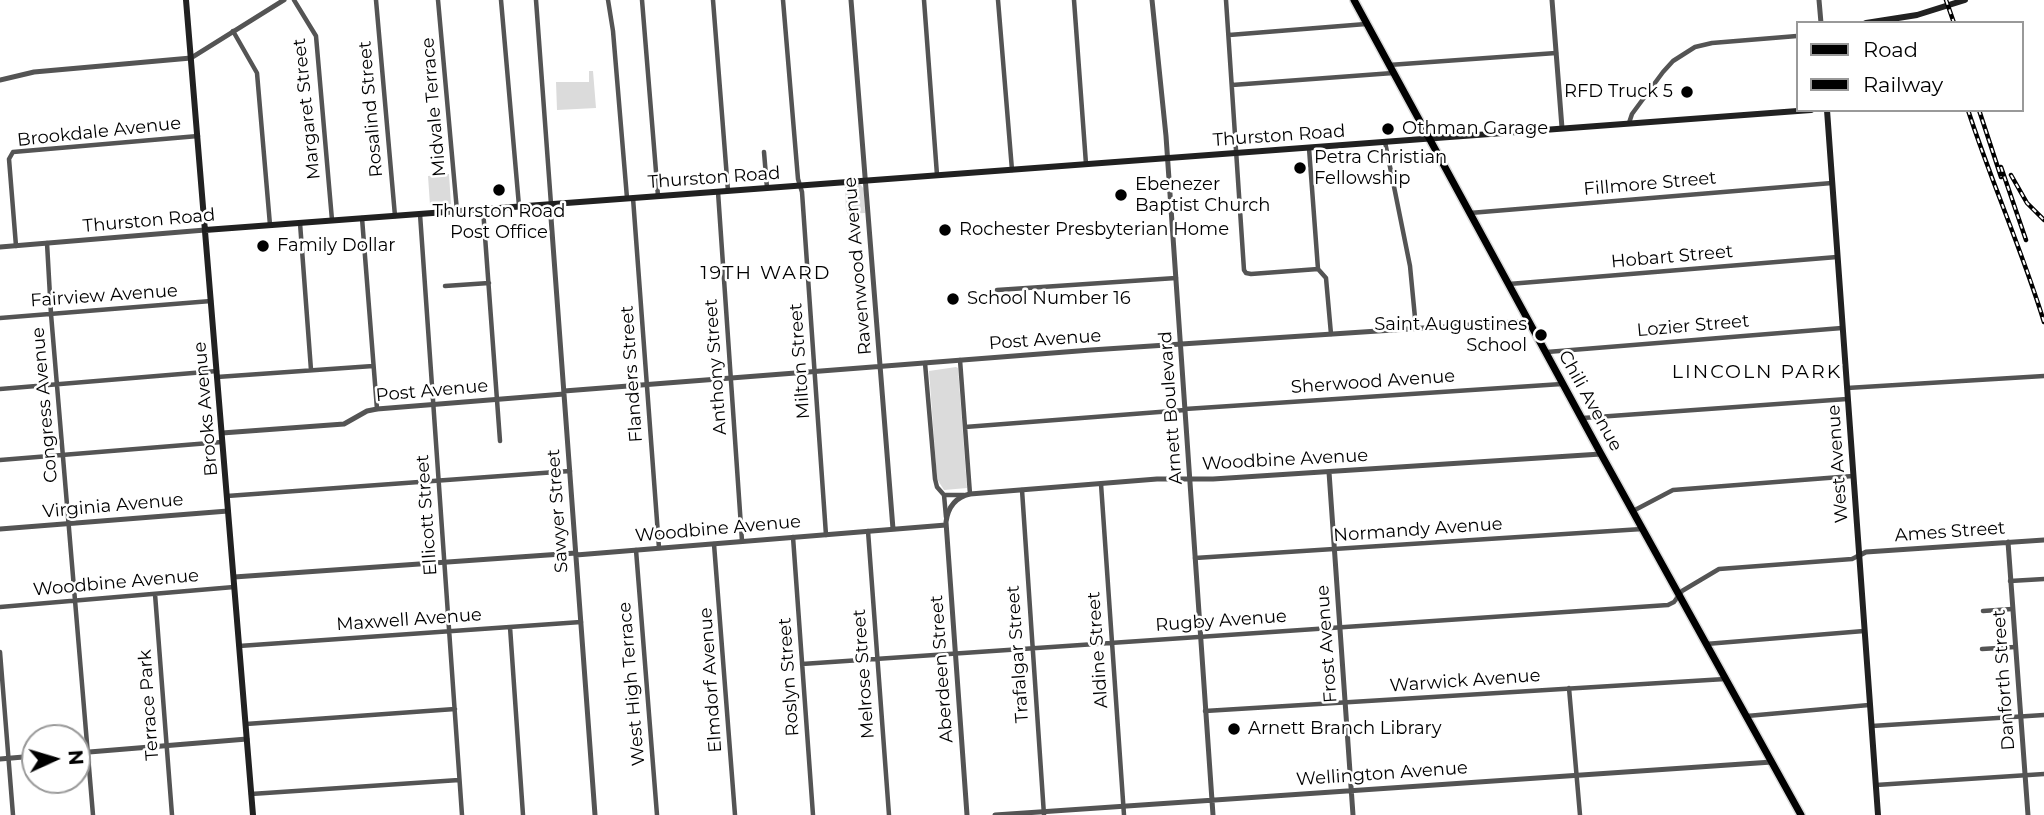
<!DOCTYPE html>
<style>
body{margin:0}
#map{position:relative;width:2044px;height:815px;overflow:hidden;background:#fff;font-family:Montserrat,sans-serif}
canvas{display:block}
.legend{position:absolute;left:1796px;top:21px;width:228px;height:91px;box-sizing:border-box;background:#fff;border:2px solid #999;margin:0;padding:9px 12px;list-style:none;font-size:21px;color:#000}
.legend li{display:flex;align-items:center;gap:14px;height:35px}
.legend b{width:35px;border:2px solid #999}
.north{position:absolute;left:21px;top:724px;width:70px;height:70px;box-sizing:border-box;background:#fff;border:2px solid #999;border-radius:50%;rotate:86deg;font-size:19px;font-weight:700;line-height:28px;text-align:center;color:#000}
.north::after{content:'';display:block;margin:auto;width:24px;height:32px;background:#000;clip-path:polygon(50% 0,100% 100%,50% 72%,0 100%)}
</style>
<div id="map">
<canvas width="2044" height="815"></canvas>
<ul class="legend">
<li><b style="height:9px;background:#000"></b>Road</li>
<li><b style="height:9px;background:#000"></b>Railway</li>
</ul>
<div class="north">N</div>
</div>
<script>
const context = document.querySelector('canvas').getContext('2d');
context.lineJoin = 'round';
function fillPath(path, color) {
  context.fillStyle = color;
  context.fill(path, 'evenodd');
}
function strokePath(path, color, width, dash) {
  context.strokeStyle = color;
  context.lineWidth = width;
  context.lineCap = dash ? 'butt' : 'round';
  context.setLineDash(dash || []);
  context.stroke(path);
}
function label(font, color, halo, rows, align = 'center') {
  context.font = font + ' Montserrat,sans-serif';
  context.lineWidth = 5;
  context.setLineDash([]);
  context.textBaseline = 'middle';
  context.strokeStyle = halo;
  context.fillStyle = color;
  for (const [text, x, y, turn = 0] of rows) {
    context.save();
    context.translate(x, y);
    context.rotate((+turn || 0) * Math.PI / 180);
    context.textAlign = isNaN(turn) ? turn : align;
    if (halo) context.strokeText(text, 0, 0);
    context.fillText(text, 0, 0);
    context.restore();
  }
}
fillPath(new Path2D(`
 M589,71H593L596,108L557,110L556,82H589Z
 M449,174L451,204L430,205L428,176Z
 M860,184L864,189L865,213L848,214L846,211L845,187Z
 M956,367L958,368L967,488L944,490L937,479L929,371Z`), '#dbdbdb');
const primary = new Path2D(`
 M1354,0L1601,454L1801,815`);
strokePath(primary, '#dbdbdb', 10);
strokePath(new Path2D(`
 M294,0L316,36L332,220
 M376,0L395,216
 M438,0L457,211
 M501,0L519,206
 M536,0L551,204
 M608,0L613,31L627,198
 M642,0L658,196
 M713,0L728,191
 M783,0L798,179L802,192L826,535
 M924,0L937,175
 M998,0L1012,170
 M1074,0L1086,164
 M1226,0L1244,270L1246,273L1251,274L1318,269
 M233,31L257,73L270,225
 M1229,35L1366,24
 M1389,65L1556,53
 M1232,85L1393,73
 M1629,123L1632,114L1663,72L1673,61L1695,47L1712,43L1797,36
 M1385,142L1410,266L1416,328
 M1309,148L1318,269L1326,278L1331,334
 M764,152L767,188
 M718,192L742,541
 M633,198L659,548
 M483,209L500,441
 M1470,213L1832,183
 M420,214L462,815
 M362,218L377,409
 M300,223L311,370
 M47,243L51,314L93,815
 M16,246L9,159L13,152L198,136
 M1509,284L1837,257
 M445,286L489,283
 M997,290L1176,278
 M0,318L211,301
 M1547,352L1842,328
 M960,360L970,494
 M925,363L935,479L937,487L944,495L946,517
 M217,377L373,366
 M1847,388L2044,376
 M0,389L217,371
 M1185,409L1562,384
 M1583,418L1847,399
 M965,427L1185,410
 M0,460L222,442
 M1101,484L1124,815
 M1022,490L1044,815
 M944,495H964
 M227,496L570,471
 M1633,511L1673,490L1853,476
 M868,531L889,815
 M793,537L813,815
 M714,544L735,815
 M636,550L657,815
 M1195,558L1642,529
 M2010,581L2044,579
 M155,594L172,815
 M0,607L234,587
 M1983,611L2012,609
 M510,627L523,815
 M1706,644L1864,631
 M239,646L581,622
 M1982,649L2015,647
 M0,652L13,815
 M802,664L1668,605L1674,602L1682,591L1719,569L1852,559L1858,556
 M1569,688L1580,815
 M1205,711L1725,679
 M1747,716L1869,705
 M246,724L455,709
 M1872,726L2044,715
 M1876,785L2044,774
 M251,794L459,780`), '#545454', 4.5);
strokePath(new Path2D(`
 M851,0L893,529
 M1152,0L1166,136L1213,815
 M1552,0L1562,128
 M1819,0L1821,23
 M0,80L34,72L191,58L284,0
 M550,204L595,815
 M0,247L205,230
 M564,391L1091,350L1529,321
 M222,433L344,424L367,411L377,409L564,394
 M1329,472L1353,815
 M0,529L228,511
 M2008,542L2028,815
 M576,555L946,525
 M1858,556L1866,552L2044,540
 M234,577L576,553
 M77,753L247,739
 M0,759L35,756
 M967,815L946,522C948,507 956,497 970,494L1157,479H1213L1601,454
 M995,815L1772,762`), '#545454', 5);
strokePath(new Path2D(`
 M186,0L253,815
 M1866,23L1917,15L1965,0
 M1827,110L1878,815
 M205,230L1811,110`), '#212121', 6);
strokePath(primary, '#000', 7);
const rail = new Path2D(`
 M1946,0L1954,23
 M1968,110C1991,181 2022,250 2044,322
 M1979,110L2001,177
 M2001,167L2026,240
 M2011,175L2027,203L2044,220`);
strokePath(rail, '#000', 4.5);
strokePath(rail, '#fff', 2, [5]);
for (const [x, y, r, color] of [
 [1687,92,7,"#000"],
 [1388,129,7,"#000"],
 [1300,168,7,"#000"],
 [499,190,7,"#000"],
 [1121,195,7,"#000"],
 [945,230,7,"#000"],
 [263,246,7,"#000"],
 [953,299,7,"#000"],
 [1541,335,7,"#000"],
 [1234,729,7,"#000"]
]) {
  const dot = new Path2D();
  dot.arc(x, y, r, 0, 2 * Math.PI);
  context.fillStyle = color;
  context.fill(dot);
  strokePath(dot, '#fff', 2.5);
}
label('18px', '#000', '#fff', [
 ["RFD Truck 5",1673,92,"right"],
 ["Othman Garage",1402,129],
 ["Petra Christian",1314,158],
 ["Fellowship",1314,179],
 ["Ebenezer",1135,185],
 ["Baptist Church",1135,206],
 ["Thurston Road",499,212,"center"],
 ["Post Office",499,233,"center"],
 ["Rochester Presbyterian Home",959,230],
 ["Family Dollar",277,246],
 ["School Number 16",967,299],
 ["Saint Augustines",1527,325,"right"],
 ["School",1527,346,"right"],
 ["Arnett Branch Library",1248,729]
], 'left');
label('18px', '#000', '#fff', [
 ["Midvale Terrace",434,107,-95],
 ["Margaret Street",307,109,-96],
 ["Rosalind Street",371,109,-95],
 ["Brookdale Avenue",99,132,-6],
 ["Thurston Road",1279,136,-4],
 ["Thurston Road",714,178,-4],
 ["Fillmore Street",1650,184,-5],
 ["Thurston Road",149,221,-5],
 ["Hobart Street",1672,257,-5],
 ["Ravenwood Avenue",858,266,-95],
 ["Fairview Avenue",104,296,-4],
 ["Lozier Street",1693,326,-5],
 ["Post Avenue",1045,340,-4],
 ["Milton Street",800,361,-94],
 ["Anthony Street",716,367,-94],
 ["Flanders Street",632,374,-94],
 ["Sherwood Avenue",1373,382,-4],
 ["Post Avenue",432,391,-5],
 ["Chili Avenue",1590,401,61],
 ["Congress Avenue",45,405,-95],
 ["Arnett Boulevard",1171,408,-94],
 ["Brooks Avenue",206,409,-95],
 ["Woodbine Avenue",1285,460,-3],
 ["West Avenue",1838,464,-94],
 ["Virginia Avenue",113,506,-5],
 ["Sawyer Street",558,511,-94],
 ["Ellicott Street",427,515,-94],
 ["Woodbine Avenue",718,529,-5],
 ["Normandy Avenue",1418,530,-4],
 ["Ames Street",1950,532,-4],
 ["Woodbine Avenue",116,583,-5],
 ["Maxwell Avenue",409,620,-4],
 ["Rugby Avenue",1221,621,-4],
 ["Frost Avenue",1327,644,-94],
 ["Aldine Street",1098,650,-94],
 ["Trafalgar Street",1018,654,-94],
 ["Aberdeen Street",942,669,-94],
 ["Melrose Street",864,674,-94],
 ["Roslyn Street",789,677,-94],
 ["Elmdorf Avenue",711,680,-94],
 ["Danforth Street",2004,680,-94],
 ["Warwick Avenue",1465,681,-4],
 ["West High Terrace",632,684,-95],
 ["Terrace Park",149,705,-94],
 ["Wellington Avenue",1382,774,-4]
]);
context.letterSpacing = '2px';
label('19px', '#000', '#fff', [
 ["19TH WARD",766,273],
 ["LINCOLN PARK",1757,372]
]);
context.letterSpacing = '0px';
</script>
